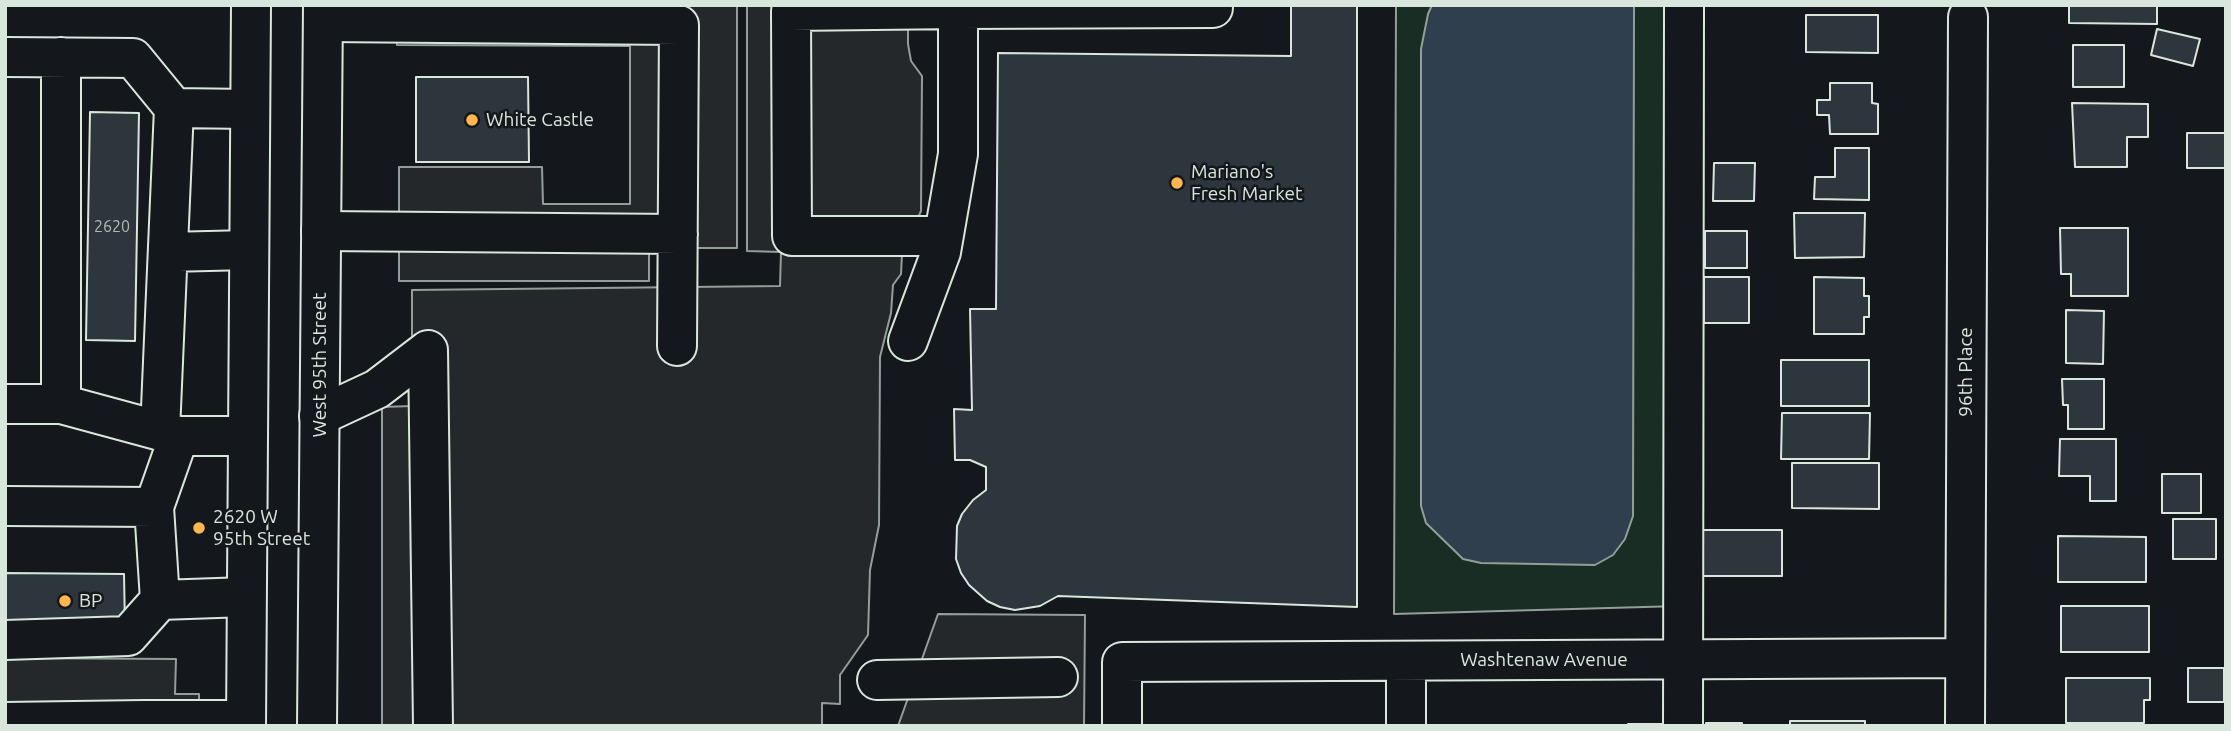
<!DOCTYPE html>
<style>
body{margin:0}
#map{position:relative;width:2231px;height:731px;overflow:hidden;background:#14181c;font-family:Ubuntu,sans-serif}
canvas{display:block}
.frame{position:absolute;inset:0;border:7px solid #d8e6dc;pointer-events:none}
</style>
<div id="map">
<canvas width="2231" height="731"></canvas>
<div class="frame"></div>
</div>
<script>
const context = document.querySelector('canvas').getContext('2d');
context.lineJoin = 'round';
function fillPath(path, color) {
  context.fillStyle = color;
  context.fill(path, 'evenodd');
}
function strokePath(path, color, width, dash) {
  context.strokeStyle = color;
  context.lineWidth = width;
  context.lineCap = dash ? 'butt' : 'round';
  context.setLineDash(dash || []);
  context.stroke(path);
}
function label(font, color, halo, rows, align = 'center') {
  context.font = font + ' Ubuntu,sans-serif';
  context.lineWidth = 5;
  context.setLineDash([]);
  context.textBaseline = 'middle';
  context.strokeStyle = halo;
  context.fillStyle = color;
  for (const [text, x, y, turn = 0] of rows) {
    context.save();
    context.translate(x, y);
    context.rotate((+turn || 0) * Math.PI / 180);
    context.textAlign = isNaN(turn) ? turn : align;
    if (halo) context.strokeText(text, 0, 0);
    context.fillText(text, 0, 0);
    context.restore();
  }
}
const green = new Path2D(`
 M1396,5H1681L1680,606L1394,614Z`);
fillPath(green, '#1a2d24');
strokePath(green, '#939e99', 2);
const parking = new Path2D(`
 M397,5H737V248H649V281H399V167H542L543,204H630V46L397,45Z
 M747,5H908V44L911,61L922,76L921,211L902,254L901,274L893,285L891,313L880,357L879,525L870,570L868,635L840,675V704L822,703V726H382V407L412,406V290L780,286L781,252L747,251Z
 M938,614L1085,615L1084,725L898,726Z
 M5,658L176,659L175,694H199V726H5Z`);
fillPath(parking, '#24282b');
strokePath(parking, '#939e99', 2);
const water = new Path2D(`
 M1432,5H1634L1633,516L1625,539L1613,555L1595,565L1481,563L1463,559L1426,523L1421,506V49L1428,14Z`);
fillPath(water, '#2f3f4d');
strokePath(water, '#939e99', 2);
const building = new Path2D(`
 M1291,5H1357V607L1058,596L1040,606L1015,610L1000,607L987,601L969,585L961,573L956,559L957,526L962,514L973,500L986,490V467L970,460H955L954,409L972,410L970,309H996L998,53L1291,56Z
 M2069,5H2157V24L2069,23Z
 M1806,15H1878V53L1806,52Z
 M2157,29L2200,39L2193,66L2151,55Z
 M2073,45H2124V87H2073Z
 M416,77H528L529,162H416Z
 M1830,83H1872V103L1878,104V134H1830L1829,115H1817V100H1830Z
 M2072,103L2148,104V137H2127V167H2075Z
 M90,112L139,113L135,341L86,340Z
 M2187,133H2226V168H2187Z
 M1835,148H1869V200L1814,199L1815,177H1835Z
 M1714,163H1755L1754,201H1713Z
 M1794,213H1865L1864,257L1795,258Z
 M2060,228H2128V296H2071V274H2061Z
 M1705,231H1747V268H1705Z
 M1704,277H1749V323H1704Z
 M1814,277L1864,278V296H1869V317H1864V334H1814Z
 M2066,310L2104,311L2103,364L2066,363Z
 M1781,360H1869V406H1781Z
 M2062,379H2104V429H2068V405H2063Z
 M1782,413H1870L1869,459H1781Z
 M2060,439H2116V501H2090V476H2059Z
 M1792,463H1879V509L1792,508Z
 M2162,474H2201V513H2162Z
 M2173,519H2216V559H2173Z
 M1702,530H1782V576H1702Z
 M2058,536L2146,537V582H2058Z
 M5,573L124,574L125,627H5Z
 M2061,606H2149V652H2061Z
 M2188,668H2224V702H2188Z
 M2066,678H2150V700H2144V723H2066Z
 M1790,721H1865V726H1790Z
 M1706,723H1742V726H1706Z
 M1628,724H1665V726H1628Z`);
fillPath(building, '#2c363c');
strokePath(building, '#d8e6dc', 2);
const minor = new Path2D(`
 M323,22L679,25L677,346
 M5,57L133,58L174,108L250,109
 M61,57V404
 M321,231L678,234
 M943,236H792L791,11L958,9
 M168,252L249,250
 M908,341L941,252L958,154V9L1213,8
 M428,350L433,726
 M5,404H61L179,436
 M319,416L377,389L428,350
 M160,431L174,108
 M5,506L154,507
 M246,597L160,600L154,507L179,436H247
 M5,640L128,636L160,600
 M1406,661V726
 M877,680L1058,677
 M5,722L144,720
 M144,726V720H246
 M1122,726V662L1965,658
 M1683,726L1684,5
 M1965,726L1968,17`);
const major = new Path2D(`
 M246,726L251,5
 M317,726L323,5`);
strokePath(minor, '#d8e6dc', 42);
strokePath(major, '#d8e6dc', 42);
strokePath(minor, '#14181c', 38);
strokePath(major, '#14181c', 38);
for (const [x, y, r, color] of [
 [472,120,7,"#ffb74d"],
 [1177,183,7,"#ffb74d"],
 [199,528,7,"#ffb74d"],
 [65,601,7,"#ffb74d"]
]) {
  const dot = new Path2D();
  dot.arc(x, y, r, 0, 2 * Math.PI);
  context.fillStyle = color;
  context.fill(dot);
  strokePath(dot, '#14181c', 2.5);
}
label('16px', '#adbab4', null, [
 ["2620",112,227]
]);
label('19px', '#d8e6dc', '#14181c', [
 ["White Castle",486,120],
 ["Mariano's",1191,172],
 ["Fresh Market",1191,194],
 ["2620 W",213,517],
 ["95th Street",213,539],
 ["BP",79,601]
], 'left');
label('19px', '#d8e6dc', '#14181c', [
 ["West 95th Street",320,365,-90],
 ["96th Place",1966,372,-90],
 ["Washtenaw Avenue",1544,660]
]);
</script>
